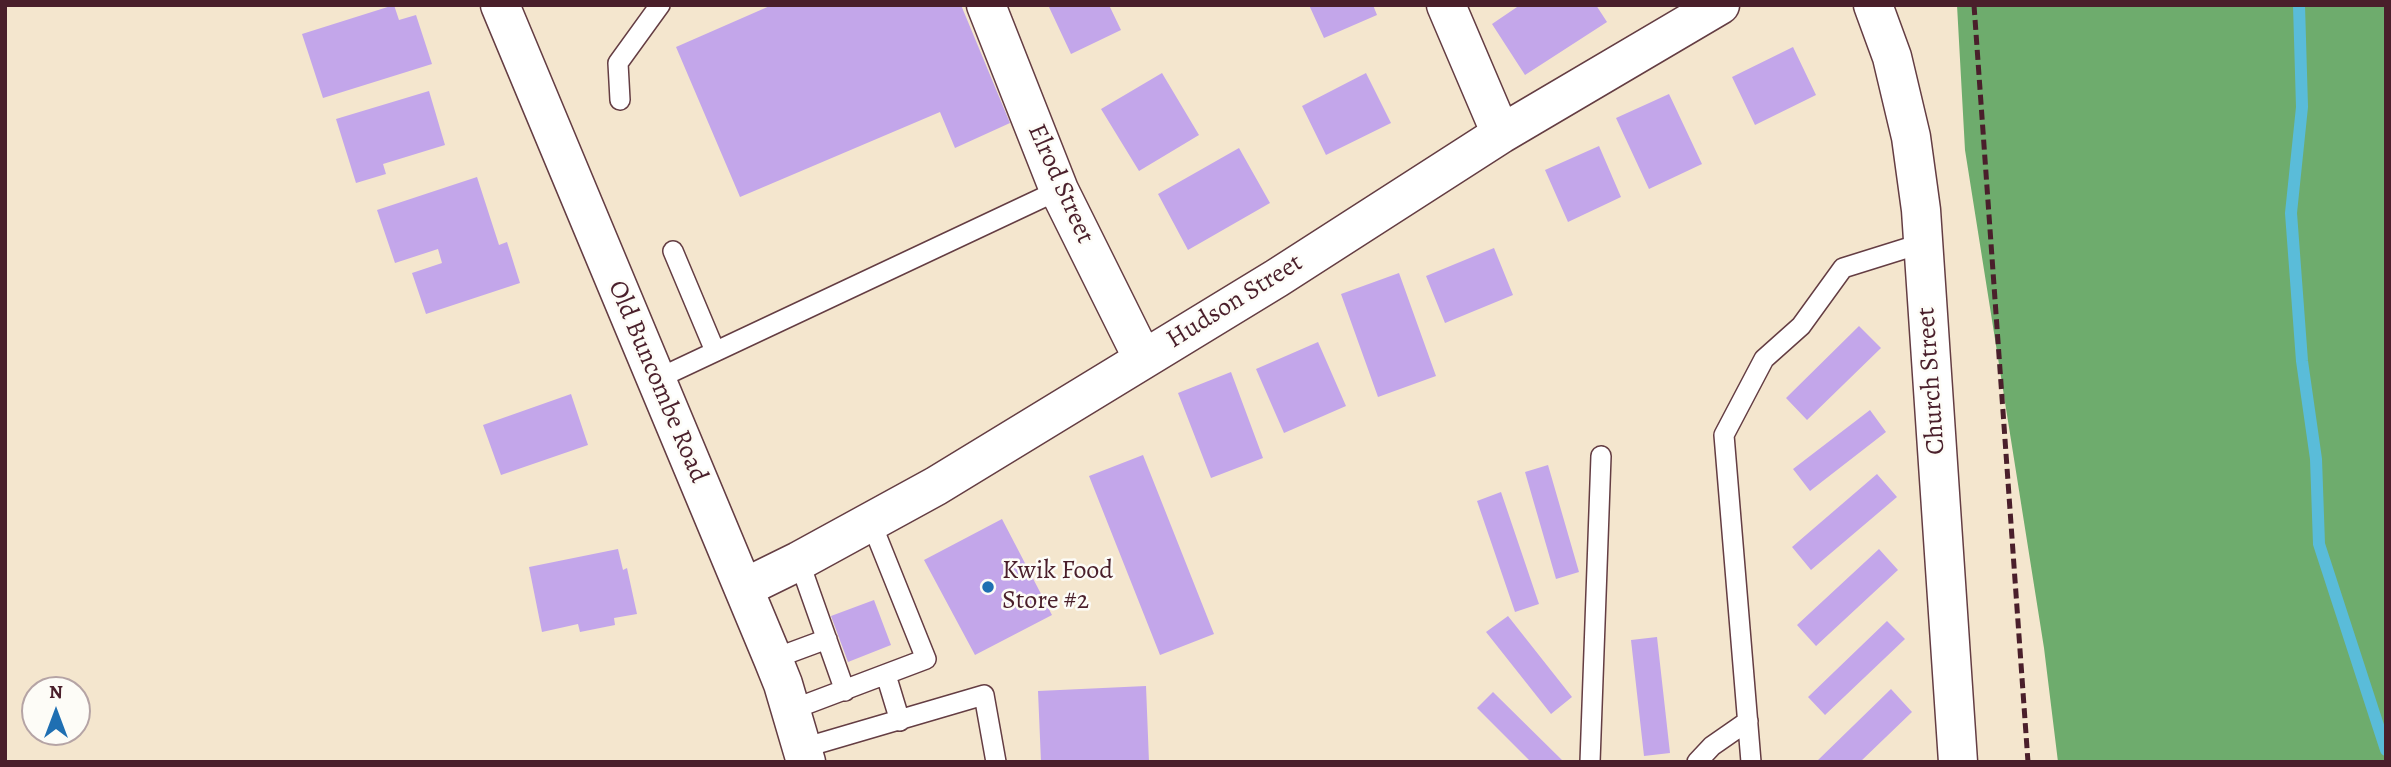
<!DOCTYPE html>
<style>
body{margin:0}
#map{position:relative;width:2391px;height:767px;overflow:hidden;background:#f4e6ce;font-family:Alegreya,serif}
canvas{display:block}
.frame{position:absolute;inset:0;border:7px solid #4a1f2b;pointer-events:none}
.north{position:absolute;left:21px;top:676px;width:70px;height:70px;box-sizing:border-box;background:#fdfcf7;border:2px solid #b5a4a5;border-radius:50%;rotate:0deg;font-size:19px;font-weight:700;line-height:28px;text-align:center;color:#4a1f2b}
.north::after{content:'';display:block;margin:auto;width:24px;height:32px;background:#1f6fb2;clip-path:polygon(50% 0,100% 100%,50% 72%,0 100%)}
</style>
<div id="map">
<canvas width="2391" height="767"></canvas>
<div class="frame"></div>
<div class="north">N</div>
</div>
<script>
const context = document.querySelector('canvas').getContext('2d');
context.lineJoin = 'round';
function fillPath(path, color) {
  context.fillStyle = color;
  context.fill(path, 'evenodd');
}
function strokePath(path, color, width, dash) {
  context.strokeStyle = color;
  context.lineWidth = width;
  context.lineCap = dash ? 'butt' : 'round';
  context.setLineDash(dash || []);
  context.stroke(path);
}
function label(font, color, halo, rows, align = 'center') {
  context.font = font + ' Alegreya,serif';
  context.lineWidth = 5;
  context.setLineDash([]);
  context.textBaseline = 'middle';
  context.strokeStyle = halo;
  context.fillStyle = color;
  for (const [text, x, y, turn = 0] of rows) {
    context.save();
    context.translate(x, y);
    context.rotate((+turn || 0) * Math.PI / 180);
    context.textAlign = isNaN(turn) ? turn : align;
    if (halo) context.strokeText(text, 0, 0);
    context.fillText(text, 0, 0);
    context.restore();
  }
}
fillPath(new Path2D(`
 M1957,5H2386V762H2058L2044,648L1965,150Z`), '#6eac6d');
strokePath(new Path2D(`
 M2299,5L2302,107L2291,213L2302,361L2316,459L2319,544L2386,750`), '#5abcd9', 12);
fillPath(new Path2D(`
 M394,5L399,20L416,15L432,64L323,98L302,34Z
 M772,5H961L1010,123L955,148L940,112L740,197L676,47Z
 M1048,5H1109L1121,30L1071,54Z
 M1309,5H1373L1377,15L1324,38Z
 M1520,5H1596L1607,22L1525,75L1492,24Z
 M1793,47L1816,95L1755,125L1732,77Z
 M1162,73L1199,135L1139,171L1101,109Z
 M1366,73L1391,123L1326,155L1302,106Z
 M429,91L445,145L383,164L386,174L356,183L336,119Z
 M1669,94L1702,164L1649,189L1616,118Z
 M1599,146L1621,197L1568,222L1545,170Z
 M1239,148L1270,203L1188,250L1158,194Z
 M477,177L499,245L507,242L520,283L426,314L412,273L442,263L438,249L395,263L377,210Z
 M1494,248L1513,295L1445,323L1426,276Z
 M1399,273L1436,376L1378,397L1341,294Z
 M1859,326L1881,348L1807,420L1786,398Z
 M1318,342L1346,406L1284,433L1256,369Z
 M1231,372L1263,458L1211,478L1178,393Z
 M571,394L588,445L501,475L483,425Z
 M1870,410L1886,432L1810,491L1793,469Z
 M1143,455L1214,634L1160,655L1089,476Z
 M1548,465L1579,572L1556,579L1525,472Z
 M1877,474L1897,497L1811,570L1792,547Z
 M1501,492L1539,604L1515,612L1477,501Z
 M1002,519L1052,615L975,655L924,560Z
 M618,549L623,570L627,568L637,614L614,618L615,625L580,632L578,624L542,632L529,567Z
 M1879,549L1898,570L1816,646L1797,625Z
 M874,600L891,645L848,662L831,616Z
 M1508,616L1572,697L1551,714L1486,632Z
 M1887,621L1905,639L1825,715L1808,697Z
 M1657,637L1670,753L1644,756L1631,640Z
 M1146,686L1149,762H1041L1038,691Z
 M1891,689L1912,712L1860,762H1816Z
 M1493,692L1564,762H1531L1477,708Z`), '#c3a6ea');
const service = new Path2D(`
 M620,100L618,63L660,5
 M673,251L715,351
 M655,380L1059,190
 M799,561L845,691
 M773,659L827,639
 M886,675L900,721
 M791,710L926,659L871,522
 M803,748L984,695L996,762
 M1590,762L1601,456
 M1697,762L1712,746L1748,721
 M1751,762L1724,435L1764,359L1801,326L1843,268L1923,243`);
const minor = new Path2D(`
 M986,5L1059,190L1143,359
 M1446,5L1501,134
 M1873,5L1892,57L1911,137L1921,210L1958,762
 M744,588L799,561L936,486L1277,278L1501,134L1720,5`);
const tertiary = new Path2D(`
 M500,5L773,659L783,684L806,762`);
strokePath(service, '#643d43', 22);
strokePath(minor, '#643d43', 41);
strokePath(tertiary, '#643d43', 41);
strokePath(service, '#fff', 19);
strokePath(minor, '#fff', 38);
strokePath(tertiary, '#fff', 38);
strokePath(new Path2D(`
 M1974,5L2028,762`), '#4a1f2b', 5, [10, 5]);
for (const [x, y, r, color] of [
 [988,587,7,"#1f6fb2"]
]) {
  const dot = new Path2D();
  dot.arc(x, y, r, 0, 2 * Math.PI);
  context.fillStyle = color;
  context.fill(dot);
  strokePath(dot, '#fdfcf7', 2.5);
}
label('26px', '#4a1f2b', '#fdfcf7', [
 ["Elrod Street",1060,184,66],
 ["Hudson Street",1235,302,-32],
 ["Church Street",1932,381,-94],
 ["Old Buncombe Road",657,382,67]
]);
label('26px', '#4a1f2b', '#fdfcf7', [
 ["Kwik Food",1002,572],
 ["Store #2",1002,602]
], 'left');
</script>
